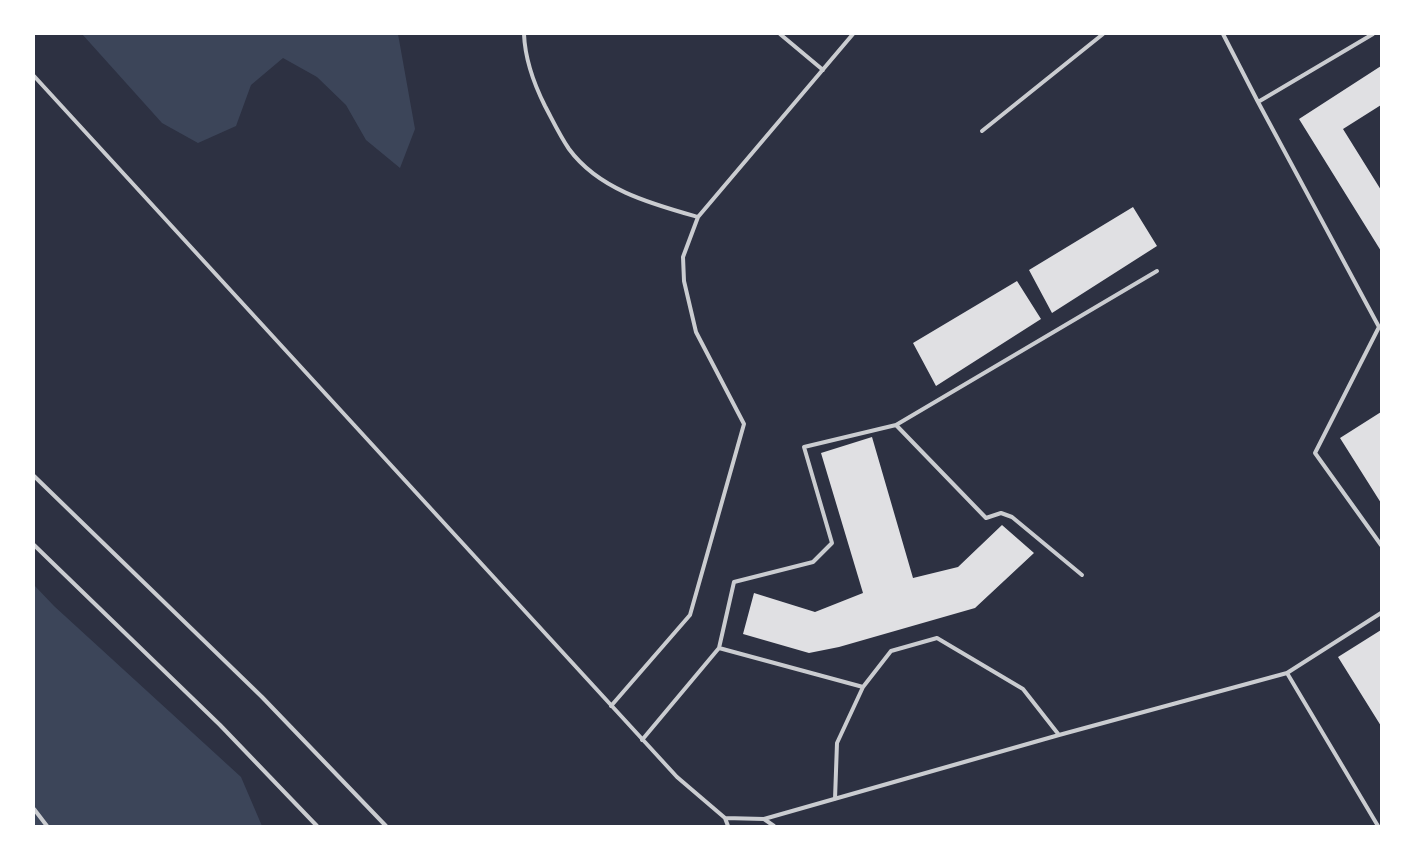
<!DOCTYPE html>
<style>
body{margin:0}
#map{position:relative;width:1415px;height:860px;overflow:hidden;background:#2d3142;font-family:Raleway,sans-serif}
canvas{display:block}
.frame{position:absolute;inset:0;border:35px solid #fff;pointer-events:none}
</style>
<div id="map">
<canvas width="1415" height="860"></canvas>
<div class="frame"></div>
</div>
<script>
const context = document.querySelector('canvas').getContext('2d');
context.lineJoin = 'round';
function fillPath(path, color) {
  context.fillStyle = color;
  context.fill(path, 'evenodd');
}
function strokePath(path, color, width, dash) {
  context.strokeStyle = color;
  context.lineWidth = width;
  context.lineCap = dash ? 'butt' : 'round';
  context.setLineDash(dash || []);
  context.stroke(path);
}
fillPath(new Path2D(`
 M82,34H398L415,129L400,168L366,140L346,105L317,77L283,58L251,85L236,126L198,143L162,123Z
 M34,585L54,606L241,777L262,826H34Z`), '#3c4559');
fillPath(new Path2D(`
 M1381,66V105L1343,129L1381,190V251L1299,119Z
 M1133,207L1157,246L1052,313L1029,270Z
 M1017,281L1041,319L936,386L913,343Z
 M1381,412V503L1340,438Z
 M872,437L913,578L958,567L1002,525L1034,553L975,608L839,647L809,653L743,634L754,593L815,612L863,593L821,453Z
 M1381,630V726L1338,657Z`), '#e0e0e3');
strokePath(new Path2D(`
 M524,34C525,59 534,84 545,106C553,121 560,136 569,149C599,190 652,204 698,217
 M780,34L823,70
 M1223,34L1258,102
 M1373,34L1258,102L1379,327L1315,453L1381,545
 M34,76L677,777L725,818L728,826
 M982,131L1103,34
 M896,425L1157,271
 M34,476L262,697L386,826
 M34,545L220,725L317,826
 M719,648L734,582L813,562L832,543L804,447L896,425L986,518L1001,513L1012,517L1082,575
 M1287,673L1381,613
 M863,687L891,651L937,638L1023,689L1059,735
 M611,706L690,615L744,424L696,332L684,281L683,257L698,217L853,34
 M642,740L719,648L863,687L837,743L835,799
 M34,809L47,826
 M725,818L764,819L1059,735L1287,673L1378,826
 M764,819L774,826`), '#caccd0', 4);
</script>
